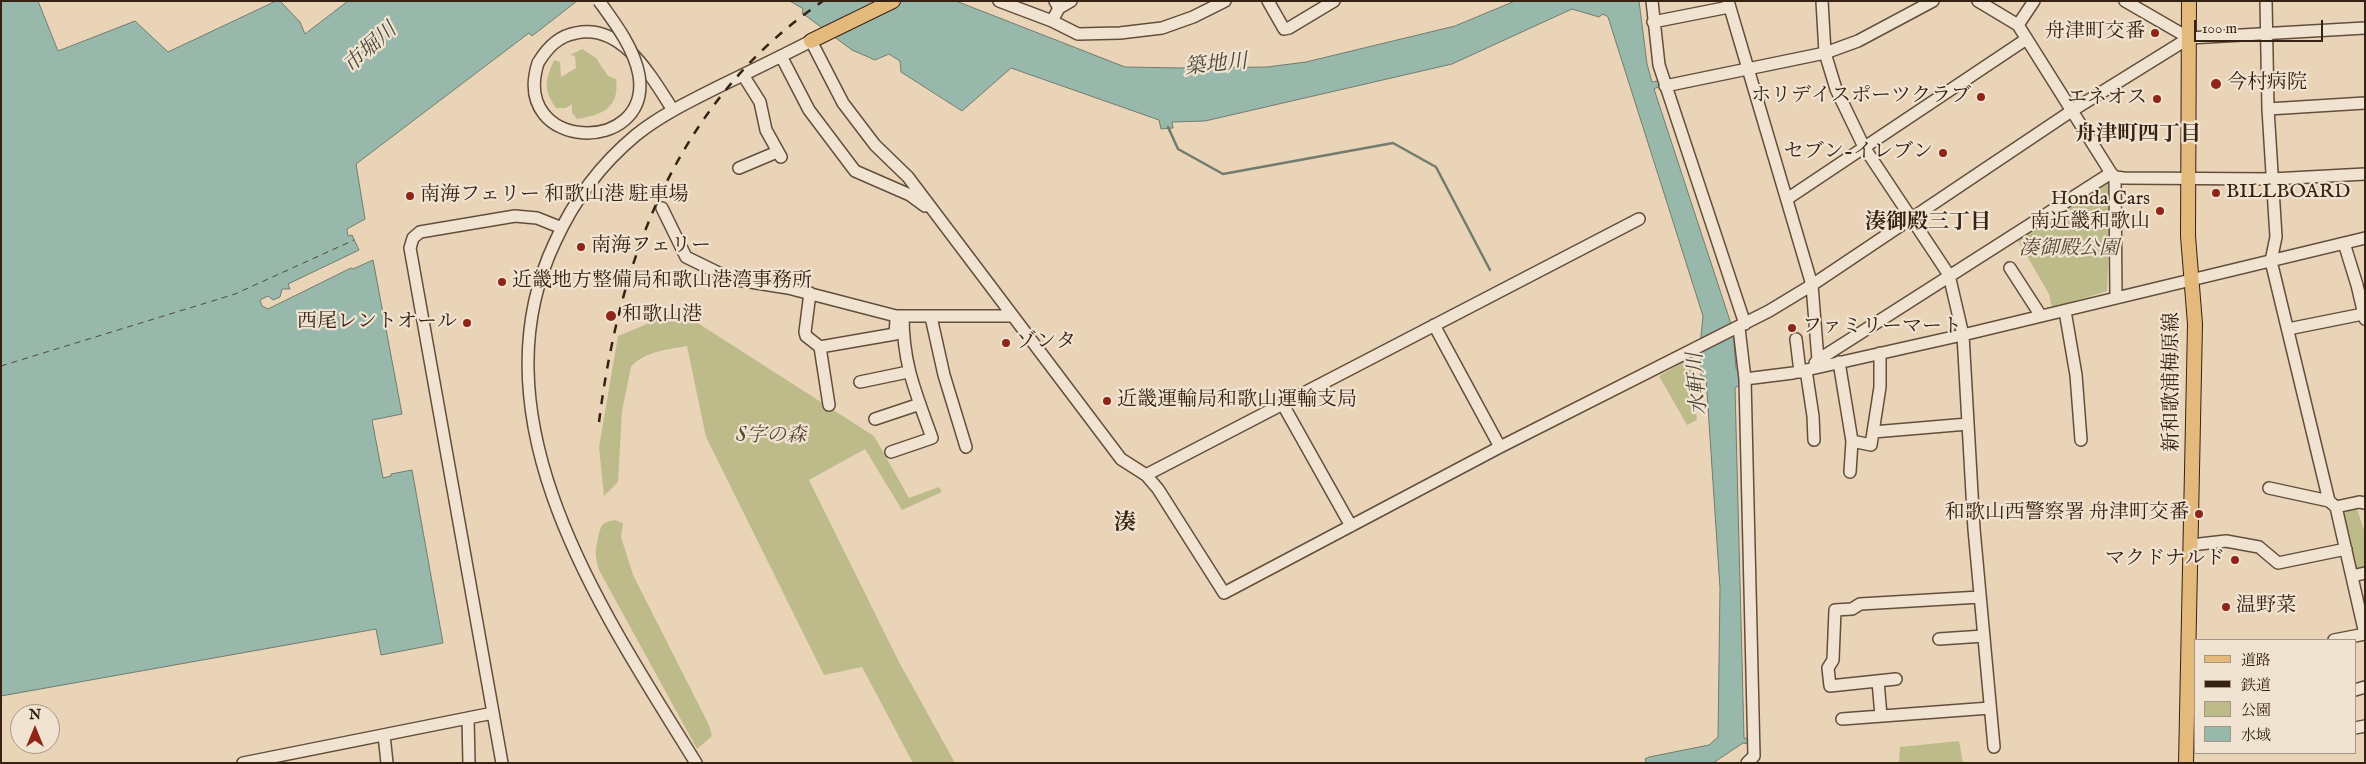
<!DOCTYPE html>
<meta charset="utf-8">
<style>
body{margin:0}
#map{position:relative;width:2366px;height:764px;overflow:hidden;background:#e9d4b8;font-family:"IM FELL English","Noto Serif JP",serif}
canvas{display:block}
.frame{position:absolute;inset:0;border:2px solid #362213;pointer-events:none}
.legend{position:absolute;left:2194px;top:639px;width:162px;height:115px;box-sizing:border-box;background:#f1e3d1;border:1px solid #a69685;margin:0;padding:6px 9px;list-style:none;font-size:15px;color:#362213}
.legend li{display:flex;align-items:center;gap:10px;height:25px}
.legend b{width:25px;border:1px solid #a69685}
.north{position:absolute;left:10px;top:704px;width:50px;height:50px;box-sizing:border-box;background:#f1e3d1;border:1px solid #a69685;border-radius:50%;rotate:0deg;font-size:14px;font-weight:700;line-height:20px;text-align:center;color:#362213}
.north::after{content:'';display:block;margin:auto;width:18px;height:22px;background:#8f2418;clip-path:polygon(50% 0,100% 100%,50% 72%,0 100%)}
.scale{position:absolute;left:2194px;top:20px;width:129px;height:22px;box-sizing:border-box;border:2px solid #362213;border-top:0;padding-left:6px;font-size:15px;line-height:18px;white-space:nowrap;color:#362213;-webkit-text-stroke:4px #f1e3d1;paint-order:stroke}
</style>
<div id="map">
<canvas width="2366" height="764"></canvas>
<div class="frame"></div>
<ul class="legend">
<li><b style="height:6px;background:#e4ba7c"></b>道路</li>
<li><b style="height:6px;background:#362213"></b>鉄道</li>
<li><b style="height:14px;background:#bebb8a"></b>公園</li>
<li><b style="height:14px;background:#98b8ab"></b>水域</li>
</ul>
<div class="north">N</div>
<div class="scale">100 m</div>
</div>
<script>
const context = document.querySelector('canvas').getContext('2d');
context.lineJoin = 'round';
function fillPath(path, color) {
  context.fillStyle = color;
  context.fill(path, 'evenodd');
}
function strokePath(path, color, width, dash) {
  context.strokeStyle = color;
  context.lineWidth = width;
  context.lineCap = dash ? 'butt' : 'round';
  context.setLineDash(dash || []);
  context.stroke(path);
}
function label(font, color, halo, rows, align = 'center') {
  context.font = font + ' "IM FELL English","Noto Serif JP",serif';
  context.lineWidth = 4.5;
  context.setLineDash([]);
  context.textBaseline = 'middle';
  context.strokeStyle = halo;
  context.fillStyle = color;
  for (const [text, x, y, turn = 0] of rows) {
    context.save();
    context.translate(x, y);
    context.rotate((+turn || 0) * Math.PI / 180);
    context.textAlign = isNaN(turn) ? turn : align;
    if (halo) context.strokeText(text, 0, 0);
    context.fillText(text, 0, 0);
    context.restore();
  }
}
fillPath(new Path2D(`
 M582,49L596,58L608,76L616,79C620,108 602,115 577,119L572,113V104L566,108H556C543,90 545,80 554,60L560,62L561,77L576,68L575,56L570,55Z
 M2111,178L2107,291L2052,308L2049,294L2016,237Z
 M679,311L874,436L909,498L939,487L942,492L902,510L865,449L809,480L899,662L955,763H913L862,667L824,675L706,437L687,346C669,349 643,352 631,367L622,411L618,482L604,496L599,447L618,336Z
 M1690,358L1697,420L1687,425L1659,376Z
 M2357,509L2365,533V569L2357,571L2354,569L2342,515L2344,512Z
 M615,520L623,523L621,537L633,575L709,725L712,736L697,749L599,570C595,556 595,552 598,538C601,526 601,522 615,520Z
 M1959,741L1963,763H1899L1900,747Z`), '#bebb8a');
const water = new Path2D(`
 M1,1H38L58,51L135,21L168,52L276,1H280L300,22L305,34L348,1H577L532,36L529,33L356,164L365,219L347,229L348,236L352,235L359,250L288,284L290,289H282L280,297L273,300L268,296L260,300L262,306L268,309L351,268L353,269L373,260L402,414L372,420L383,478L391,476V474L412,470L443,643L381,655L376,629L1,696Z
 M790,1H956L1125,67L1185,68L1267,67L1306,62L1455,26L1515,1H1639L1647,64L1652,82L1658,81L1660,86L1654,89L1733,330L1736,369L1742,372V384L1735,388L1744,738L1750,739V744L1743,743L1713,763H1646L1645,759L1649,757L1709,745L1718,737L1720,588L1706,377H1701L1700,346L1703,316L1608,17L1603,14L1599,17L1572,9L1452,64L1205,121L1172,122L1173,128L1161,129L1159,120L1011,68L962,111L901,72L900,61L889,54L875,60L852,50L802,13L803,9Z`);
fillPath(water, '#98b8ab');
strokePath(water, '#717c6e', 1);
strokePath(new Path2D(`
 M1168,127L1178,149L1223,174L1393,143L1436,167L1490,270`), '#717c6e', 2.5);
strokePath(new Path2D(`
 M1,366L235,294L354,240`), '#4e4839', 1, [6, 5]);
const minor = new Path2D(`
 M999,1L1052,21L1078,34L1120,33L1162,28L1193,17L1225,1
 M1268,1L1284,29L1289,28L1334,1
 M1652,1L1659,65L1745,324
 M1728,1L1812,285L1818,360L1815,363
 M1822,1L1825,53L1836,89L1864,147L1949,275L1963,335L1974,529L1994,747
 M2125,1L2189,38
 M2266,1L2268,109L2276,237L2271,261L2329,501L2336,507L2365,634
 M1059,8L1071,1
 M1052,21L1059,8L1055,1
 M1653,22L1729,7
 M2018,25L2034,1
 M781,56L809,110L855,171L910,195L925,206
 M538,63C547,48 558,36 576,33C623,23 652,78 673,110
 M743,75L760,102L766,130L781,157
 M1665,86L1825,53L1858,41L1933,1
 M2268,109L2365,103
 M739,168L777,152
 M2111,173L2115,177L2124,178L2272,179L2365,174
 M2115,177L2116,298
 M1787,199L2025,40
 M662,208L686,257L731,279L788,288L896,316H1012
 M2344,243L2357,285L2365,319
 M2010,268L2041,316
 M810,293L805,332L806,336L820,347L829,405
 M2065,311L2076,375L2081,440
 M931,317L944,375L966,447
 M1434,325L1500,447
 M1739,328L1745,379L1754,756L1747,763
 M2288,329L2363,314
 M1796,339L1800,372
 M820,347L895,334L896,320
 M1818,360L2111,173L2018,25L1978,1
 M1839,362L1852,441L1850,472
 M1806,370L1813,416L1814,440
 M1745,379L1793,373L1971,333L2365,238
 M860,382L908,372
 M1282,403L1351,526
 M875,419L920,404
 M1873,432L1968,424
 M1852,441L1871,445L1880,387V353
 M891,452L932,438C916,393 903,365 903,316
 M1146,475L1639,219
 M2269,488L2329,501
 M2336,507L2359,502L2365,503
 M2191,545L2226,541L2259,547L2278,563L2346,549
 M2352,576L2365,573
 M1939,639L1984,636
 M2334,640L2365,634
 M1896,679L1830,686L1828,668L1833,660L1835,610L1852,609L1860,604L1980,597
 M1878,681L1881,716
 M2355,690L2365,687
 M468,718L469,763
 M1842,719L1990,708
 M2355,728L2365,726
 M384,735L387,763
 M243,763L493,713
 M502,763L410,248L413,238L420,232L515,216L537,218L562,228
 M696,763C604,614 470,421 555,242C574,200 601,164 636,135C661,115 690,101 718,87C749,72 780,57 811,41L843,103L875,145L908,177L1121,459L1146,475L1158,489L1224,593L1500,447L1769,311L1812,285L2073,110L2189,38L2365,28`);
const major = new Path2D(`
 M811,41L893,1
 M2186,763L2195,324L2188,236L2189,1`);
strokePath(minor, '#634e3c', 14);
strokePath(major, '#362213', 16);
strokePath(minor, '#f1e3d1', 11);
strokePath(major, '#e4ba7c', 14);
strokePath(new Path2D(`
 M599,422C620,255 679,99 823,1`), '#362213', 2.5, [9, 9]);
const minorBridge = new Path2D(`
 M538,63C510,152 652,156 639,75C634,48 615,23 599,1`);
strokePath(minorBridge, '#634e3c', 14, []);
strokePath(minorBridge, '#f1e3d1', 11);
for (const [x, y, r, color] of [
 [2155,33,5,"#8f2418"],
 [2216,84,6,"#8f2418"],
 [1981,97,5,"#8f2418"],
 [2157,99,5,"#8f2418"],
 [1943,153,5,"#8f2418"],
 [2216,193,5,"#8f2418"],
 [410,196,5,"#8f2418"],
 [2160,211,5,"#8f2418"],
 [581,247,5,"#8f2418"],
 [502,282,5,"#8f2418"],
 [611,316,6,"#8f2418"],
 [467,323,5,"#8f2418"],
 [1792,328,5,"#8f2418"],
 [1006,343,5,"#8f2418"],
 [1107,401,5,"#8f2418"],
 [2199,514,5,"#8f2418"],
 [2235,560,5,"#8f2418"],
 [2226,607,5,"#8f2418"]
]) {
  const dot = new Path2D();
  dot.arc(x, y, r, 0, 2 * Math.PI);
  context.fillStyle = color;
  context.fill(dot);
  strokePath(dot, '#f1e3d1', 2);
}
label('20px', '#362213', '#f1e3d1', [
 ["舟津町交番",2145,33,"right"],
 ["今村病院",2227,84],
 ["ホリデイスポーツクラブ",1971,97,"right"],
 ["エネオス",2147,99,"right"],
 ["セブン-イレブン",1933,153,"right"],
 ["BILLBOARD",2226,193],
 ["南海フェリー 和歌山港 駐車場",420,196],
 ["Honda Cars",2150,200,"right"],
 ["南近畿和歌山",2150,223,"right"],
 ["南海フェリー",591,247],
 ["近畿地方整備局和歌山港湾事務所",512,282],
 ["和歌山港",622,316],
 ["西尾レントオール",457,323,"right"],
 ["ファミリーマート",1802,328],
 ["ゾンタ",1016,343],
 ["近畿運輸局和歌山運輸支局",1117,401],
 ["和歌山西警察署 舟津町交番",2189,514,"right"],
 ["マクドナルド",2225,560,"right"],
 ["温野菜",2236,607]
], 'left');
label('italic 20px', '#584831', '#f1e3d1', [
 ["湊御殿公園",2069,250],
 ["S字の森",771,437]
]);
label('20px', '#362213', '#f1e3d1', [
 ["新和歌浦梅原線",2173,382,-90]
]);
label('italic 21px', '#4e4839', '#f1e3d1', [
 ["市堀川",371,49,-42],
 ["築地川",1216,66,-6],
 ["水軒川",1699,384,-94]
]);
label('bold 21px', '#362213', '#f1e3d1', [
 ["舟津町四丁目",2138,136],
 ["湊御殿三丁目",1928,224]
]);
label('bold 22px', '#362213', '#f1e3d1', [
 ["湊",1125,524]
]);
</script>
